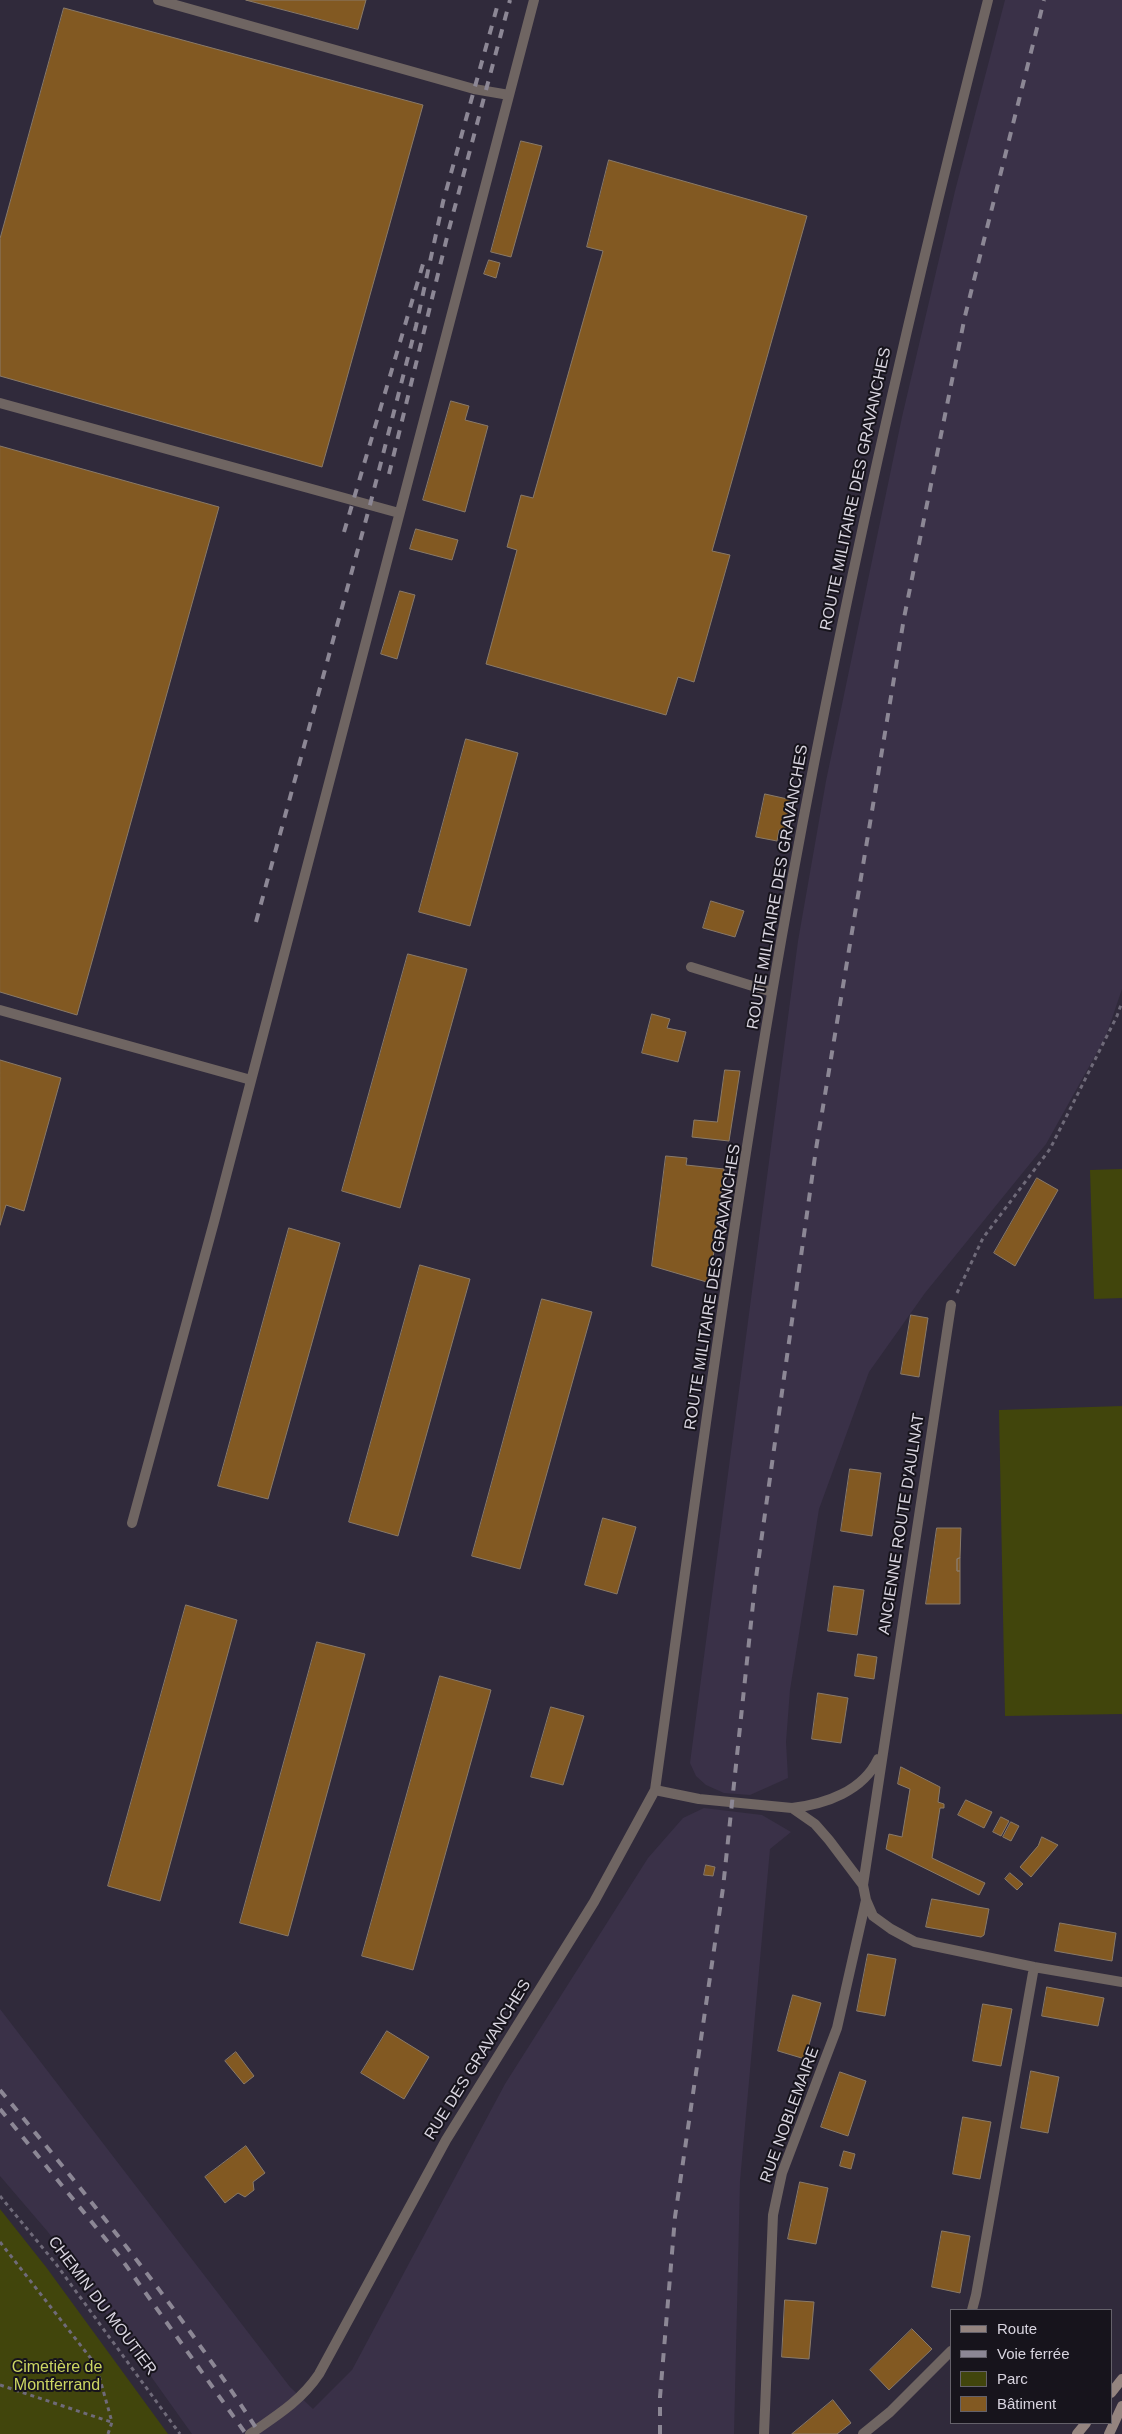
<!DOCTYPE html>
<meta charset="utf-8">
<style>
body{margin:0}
#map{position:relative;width:1122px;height:2434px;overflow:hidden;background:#302a3b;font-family:Arial,sans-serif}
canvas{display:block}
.legend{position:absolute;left:950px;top:2309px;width:162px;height:115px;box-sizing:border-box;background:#17141c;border:1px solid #64616a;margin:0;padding:6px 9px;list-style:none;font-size:15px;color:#d8d4df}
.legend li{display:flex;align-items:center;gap:10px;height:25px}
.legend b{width:25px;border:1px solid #64616a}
</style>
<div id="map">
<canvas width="1122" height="2434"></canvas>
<ul class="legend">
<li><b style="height:6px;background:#94847f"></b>Route</li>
<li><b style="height:6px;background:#8c8795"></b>Voie ferrée</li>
<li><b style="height:14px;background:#41450c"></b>Parc</li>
<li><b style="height:14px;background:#825922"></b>Bâtiment</li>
</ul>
</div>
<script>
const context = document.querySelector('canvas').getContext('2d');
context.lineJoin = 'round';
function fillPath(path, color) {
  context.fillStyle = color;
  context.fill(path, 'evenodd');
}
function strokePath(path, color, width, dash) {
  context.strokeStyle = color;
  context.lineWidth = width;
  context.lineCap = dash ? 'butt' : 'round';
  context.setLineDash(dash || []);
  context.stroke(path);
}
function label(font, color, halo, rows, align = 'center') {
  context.font = font + ' Arial,sans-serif';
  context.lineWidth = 4;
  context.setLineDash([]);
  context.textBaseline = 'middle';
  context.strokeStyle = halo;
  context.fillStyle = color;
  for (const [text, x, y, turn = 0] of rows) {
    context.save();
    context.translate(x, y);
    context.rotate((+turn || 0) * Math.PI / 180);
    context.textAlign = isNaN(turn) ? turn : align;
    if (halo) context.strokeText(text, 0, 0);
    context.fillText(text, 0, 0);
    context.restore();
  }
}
fillPath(new Path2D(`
 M1005,0H1122V989L1106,1036L1046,1144L925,1293L869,1372L819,1509L790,1690L786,1742L788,1778L750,1795L724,1793L706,1785L696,1776L690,1763L798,941L826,781L902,417L955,191Z
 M704,1808L762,1815L791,1832L770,1849L740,2181L734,2434H192L48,2232L0,2176V2009L290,2387L313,2409L352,2370L505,2084L648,1858L683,1818Z`), '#3a3148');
fillPath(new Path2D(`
 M1122,1169V1298L1094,1299L1090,1170Z
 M1122,1406V1714L1005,1716L999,1410Z
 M0,2209L46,2267L168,2434H0Z`), '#41450c');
const building = new Path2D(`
 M246,0H366L358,29Z
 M64,8L423,105L322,467L0,376V239Z
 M521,141L542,146L511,257L491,252Z
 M609,160L807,216L712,551L730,555L694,682L678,677L666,715L486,664L517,550L507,547L521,495L533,498L603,251L587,247Z
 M489,260L500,263L496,278L484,274Z
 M451,401L469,406L465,420L488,426L465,512L423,500Z
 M0,446L219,507L77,1015L0,992Z
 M416,529L458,540L452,560L410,549Z
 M400,591L415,595L397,659L381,654Z
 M466,739L518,753L470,926L419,912Z
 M765,794L792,800L785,831L779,830L777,841L756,837Z
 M711,901L744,911L735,937L703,928Z
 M408,954L467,969L400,1208L342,1191Z
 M652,1014L670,1019L667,1028L686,1032L678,1062L642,1053Z
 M0,1060L61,1078L24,1211L6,1205L0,1225Z
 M725,1070L740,1071L729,1141L692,1137L694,1120L717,1122Z
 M666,1156L687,1158L686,1165L724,1169L710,1283L652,1266Z
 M1037,1178L1058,1190L1015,1266L994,1253Z
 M289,1228L340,1243L268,1499L218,1486Z
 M420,1265L470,1279L398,1536L349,1522Z
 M542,1299L592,1312L520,1569L472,1556Z
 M911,1315L928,1318L919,1377L901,1374Z
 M850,1469L881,1473L872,1536L841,1531Z
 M603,1518L636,1527L617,1594L585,1585Z
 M937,1528H961L960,1558L957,1559V1571H960V1604H926Z
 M960,1558V1571H957V1559Z
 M834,1586L864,1590L857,1635L828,1631Z
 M186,1605L237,1620L160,1901L108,1886Z
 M317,1642L365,1654L288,1936L240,1923Z
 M858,1654L877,1657L874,1679L855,1676Z
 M440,1676L491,1690L413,1970L362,1956Z
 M818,1693L848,1698L841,1743L812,1739Z
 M551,1707L584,1716L563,1785L531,1777Z
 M901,1767L940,1787L938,1802L944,1804V1808H940L932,1858L985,1883L979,1895L886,1849L889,1834L902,1837L910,1789L898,1784Z
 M966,1800L992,1812L984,1828L958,1815Z
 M1001,1817L1009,1821L1001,1836L993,1832Z
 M1011,1822L1019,1826L1011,1841L1003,1837Z
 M1042,1837L1058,1845L1031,1877L1020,1867L1038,1846Z
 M706,1865L715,1867L713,1876L704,1875Z
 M1010,1873L1023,1884L1017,1890L1005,1879Z
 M932,1899L989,1909L984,1935L981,1937L926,1927Z
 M1060,1923L1116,1933L1112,1961L1055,1951Z
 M868,1954L896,1959L885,2016L857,2011Z
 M1047,1987L1104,1998L1098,2026L1042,2016Z
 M793,1995L821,2003L805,2059L778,2051Z
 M983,2004L1012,2009L1001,2066L973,2061Z
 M387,2031L429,2057L404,2099L361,2073Z
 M236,2052L254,2076L244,2084L225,2061Z
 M1031,2071L1059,2077L1048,2133L1021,2128Z
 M840,2072L866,2081L848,2136L821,2127Z
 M963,2117L991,2122L980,2179L953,2174Z
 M246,2146L265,2173L253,2182L254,2190L245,2197L238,2193L225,2203L205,2177Z
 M844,2151L855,2154L851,2169L840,2166Z
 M800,2182L828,2188L816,2244L788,2239Z
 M942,2231L970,2236L960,2293L932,2287Z
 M785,2300L814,2302L809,2359L782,2357Z
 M912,2329L932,2349L889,2390L870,2370Z
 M833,2400L851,2423L837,2434H792Z`);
fillPath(building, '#825922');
strokePath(building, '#897a69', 1);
strokePath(new Path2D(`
 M957,1293L983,1238L1050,1149L1117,1016L1122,1002
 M0,2196L56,2264L180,2434
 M0,2242L96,2365L112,2422L108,2434
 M0,2385L111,2422`), '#6f6a79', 3, [4, 4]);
strokePath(new Path2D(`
 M158,0L474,89L509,95
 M0,403L399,513
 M691,967L772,992
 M0,1010L251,1080
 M132,1523L214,1222L534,0`), '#6f6562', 10);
strokePath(new Path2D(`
 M655,1790C692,1524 727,1257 772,993C829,659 904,328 988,0
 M792,1808C826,1804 863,1791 878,1759
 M863,1885L951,1305
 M972,2310L976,2295L1034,1967
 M250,2434C276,2416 301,2401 319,2374L446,2140L594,1902L655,1790L699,1799L792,1808L815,1824L829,1840L863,1885L866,1900L873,1916L891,1929L915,1942L1034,1967L1122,1982
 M764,2434L773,2215L782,2173L837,2028L866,1900
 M863,2434L890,2412L951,2351`), '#6f6562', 10);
strokePath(new Path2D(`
 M1111,2393L1122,2379
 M1077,2434L1086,2423
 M1109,2434L1122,2406`), '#94847f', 10);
strokePath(new Path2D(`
 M389,474L449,229L510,0
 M344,532L423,264
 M256,922L370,505L416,326L443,202L499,0
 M0,2090C92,2201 182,2313 260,2434
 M0,2109L120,2257L246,2434
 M660,2434V2397L675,2217L723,1888L755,1585L816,1149L904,618L965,316L1044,0`), '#8c8795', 4, [9, 9]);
label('16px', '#d8d4df', '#17141c', [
 ["ROUTE MILITAIRE DES GRAVANCHES",856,489,-78],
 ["ROUTE MILITAIRE DES GRAVANCHES",778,887,-80],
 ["ROUTE MILITAIRE DES GRAVANCHES",713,1287,-81],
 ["ANCIENNE ROUTE D'AULNAT",902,1524,-81],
 ["RUE DES GRAVANCHES",478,2060,-58],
 ["RUE NOBLEMAIRE",790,2115,-70],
 ["CHEMIN DU MOUTIER",102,2306,53]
]);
label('16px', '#ccd662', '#17141c', [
 ["Cimetière de",57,2368],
 ["Montferrand",57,2386]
]);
</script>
